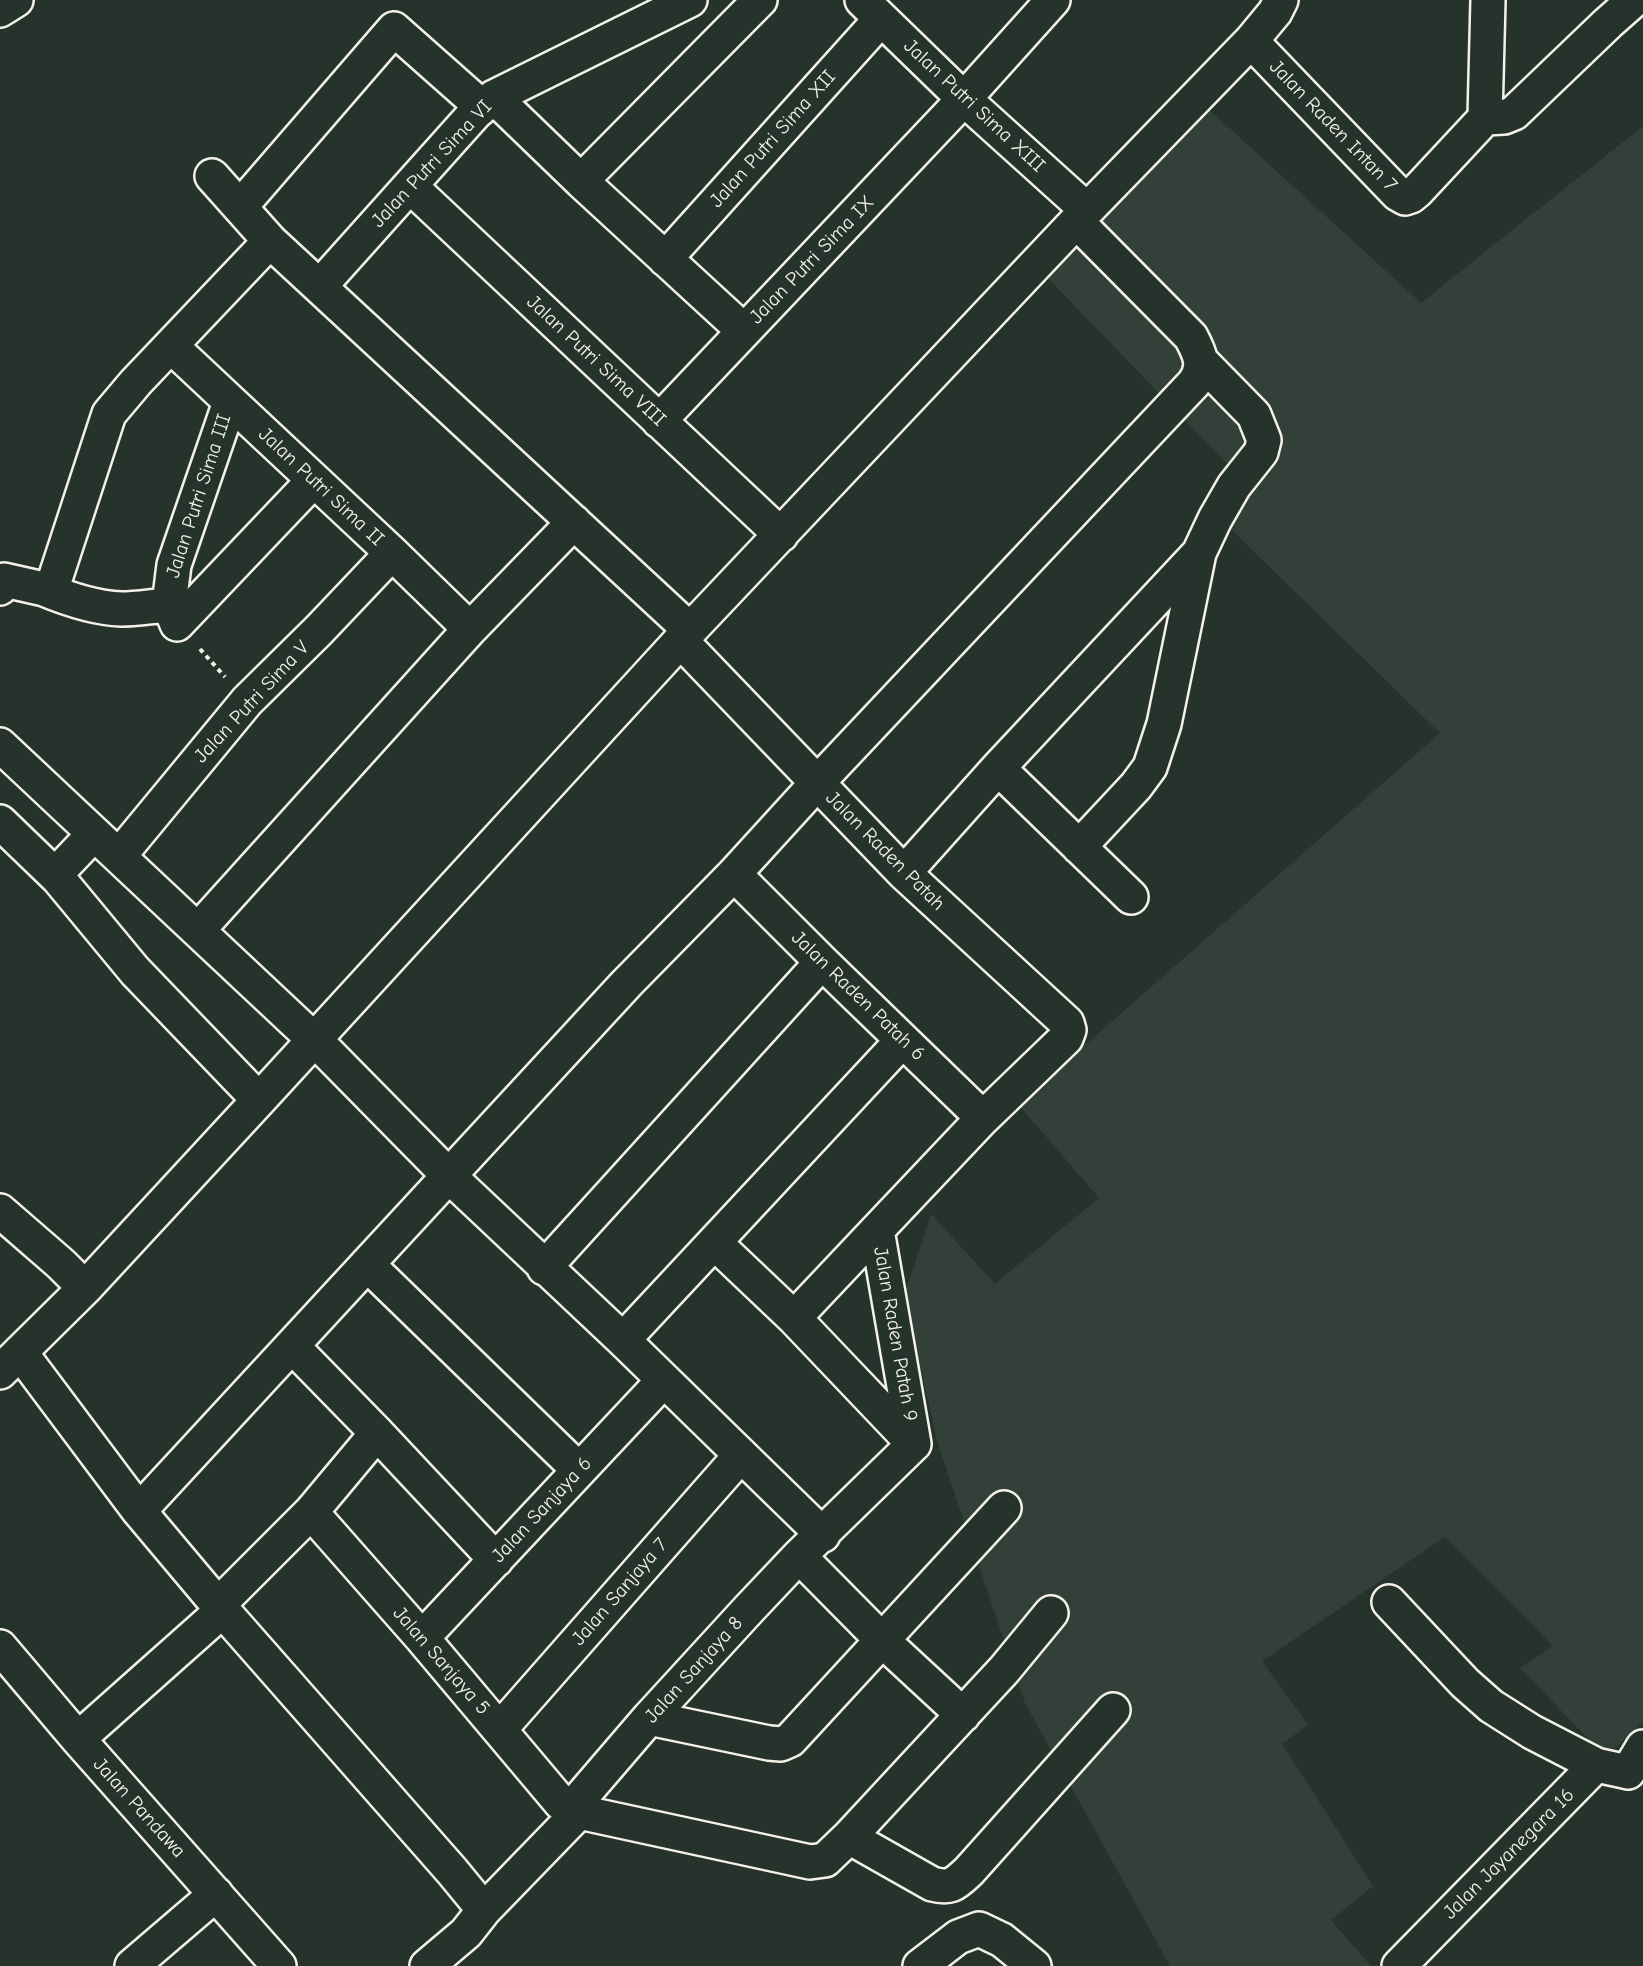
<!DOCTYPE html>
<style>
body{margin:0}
canvas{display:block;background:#26332d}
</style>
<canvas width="1643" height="1966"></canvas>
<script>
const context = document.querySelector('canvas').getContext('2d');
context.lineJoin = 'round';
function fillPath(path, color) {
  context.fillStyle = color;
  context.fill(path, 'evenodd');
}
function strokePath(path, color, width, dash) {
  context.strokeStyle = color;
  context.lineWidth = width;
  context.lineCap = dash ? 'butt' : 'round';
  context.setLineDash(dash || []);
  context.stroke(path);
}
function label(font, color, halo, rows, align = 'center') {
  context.font = font + ' "Comic Neue",sans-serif';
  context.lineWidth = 6;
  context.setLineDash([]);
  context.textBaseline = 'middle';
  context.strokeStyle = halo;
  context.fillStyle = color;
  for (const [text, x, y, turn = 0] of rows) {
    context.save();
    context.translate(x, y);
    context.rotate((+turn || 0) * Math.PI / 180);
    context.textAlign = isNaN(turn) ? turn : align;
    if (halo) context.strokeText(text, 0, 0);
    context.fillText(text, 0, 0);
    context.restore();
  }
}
fillPath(new Path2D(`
 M1204,105L1421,303L1643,126V1722L1606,1757L1520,1668L1553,1646L1445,1537L1262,1661L1308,1725L1282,1744L1373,1886L1331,1920L1371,1966H1170L1025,1703L938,1444L904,1296L931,1214L995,1284L1099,1198L1018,1104L1440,733L1206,505L1232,469L1045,275Z`), '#333f39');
const minor = new Path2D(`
 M862,0L964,99L1087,210
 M0,10L16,0
 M1251,41L1398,194L1405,198L1411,196L1417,191L1485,118L1488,0
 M494,97L581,181L744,331
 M1485,118L1504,117L1514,113L1608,23L1634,0
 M212,176L270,241L690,630
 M581,181L760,0
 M410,186L781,535
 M240,207L394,29L482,107
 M665,259L881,19
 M320,286L475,113L494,97L690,0
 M171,346L392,553L470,629
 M230,402L174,565L169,605L177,624L314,480
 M659,421L964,99L1053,0
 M0,588L4,580L44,589L51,585L55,579L109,414L136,382L270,241
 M44,589C68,599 95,608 121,609C137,609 153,606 169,605
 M680,640L904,873L1067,1023L1069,1030L1066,1038L983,1118L877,1230L914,1444
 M0,745L325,1050L449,1176L623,1340L823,1535
 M998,768L1131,897
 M0,822L58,878L135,971L259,1100
 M1079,847L1136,786L1150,767L1164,724L1199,553L1215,519L1234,486L1261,452L1264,440L1254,415L1201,361
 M119,856L247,701L319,630L392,553
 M904,873L998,768L1199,553
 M734,874L822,962L983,1118
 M55,875L94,834
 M198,930L470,629L574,522
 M0,1211L61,1264L85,1288
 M715,1243L794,1318L914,1444
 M367,1264L579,1470
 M544,1268L822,962
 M794,1318L877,1230
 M623,1340L902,1041
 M292,1346L377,1433L496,1560
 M20,1352L139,1511L218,1605L452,1871L484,1910L466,1933L427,1966
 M0,1372L85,1288L259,1100L690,630L1087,210L1251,41L1275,12L1281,0
 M139,1511L626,984L734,874L817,783L1194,383C1206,366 1200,354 1191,337L1077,222
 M311,1512L422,1638L561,1803L570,1810L810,1862L825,1860L849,1837L1004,1670L1051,1613
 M799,1556L883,1641L963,1715
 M1389,1602L1465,1683L1491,1706L1532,1732L1596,1765
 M218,1605L311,1512L377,1433
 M422,1638L663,1381
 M0,1647L78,1739L279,1966
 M649,1718L769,1743L781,1744L790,1740L1004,1508
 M500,1729L741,1455
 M78,1739L223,1610
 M1628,1772L1643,1747
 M570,1810L649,1718L748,1610L799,1556L914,1444
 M849,1837L932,1884C951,1889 955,1884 969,1871L1113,1710
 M484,1910L579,1812
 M132,1966L216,1894
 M920,1966L958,1937L979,1929L1002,1940L1034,1966
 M1399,1966L1596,1765L1628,1772`);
strokePath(minor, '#f4f1e8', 38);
strokePath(new Path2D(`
 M200,649L225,677`), '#f4f1e8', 4, [4.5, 4.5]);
strokePath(minor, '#26332d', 33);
label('20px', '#f4f1e8', '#26332d', [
 ["Jalan Putri Sima XIII",974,106,43],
 ["Jalan Raden Intan 7",1333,126,46],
 ["Jalan Putri Sima XII",773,139,-48],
 ["Jalan Putri Sima VI",432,164,-47],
 ["Jalan Putri Sima IX",812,260,-46],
 ["Jalan Putri Sima VIII",596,361,43],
 ["Jalan Putri Sima II",321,487,43],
 ["Jalan Putri Sima III",199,496,-72],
 ["Jalan Putri Sima V",252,702,-47],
 ["Jalan Raden Patah",885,851,45],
 ["Jalan Raden Patah 6",858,996,44],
 ["Jalan Raden Patah 9",895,1334,80],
 ["Jalan Sanjaya 6",542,1510,-47],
 ["Jalan Sanjaya 7",620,1592,-49],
 ["Jalan Sanjaya 5",441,1661,49],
 ["Jalan Sanjaya 8",694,1670,-48],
 ["Jalan Pandawa",139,1808,48],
 ["Jalan Jayanegara 16",1509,1854,-45]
]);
</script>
